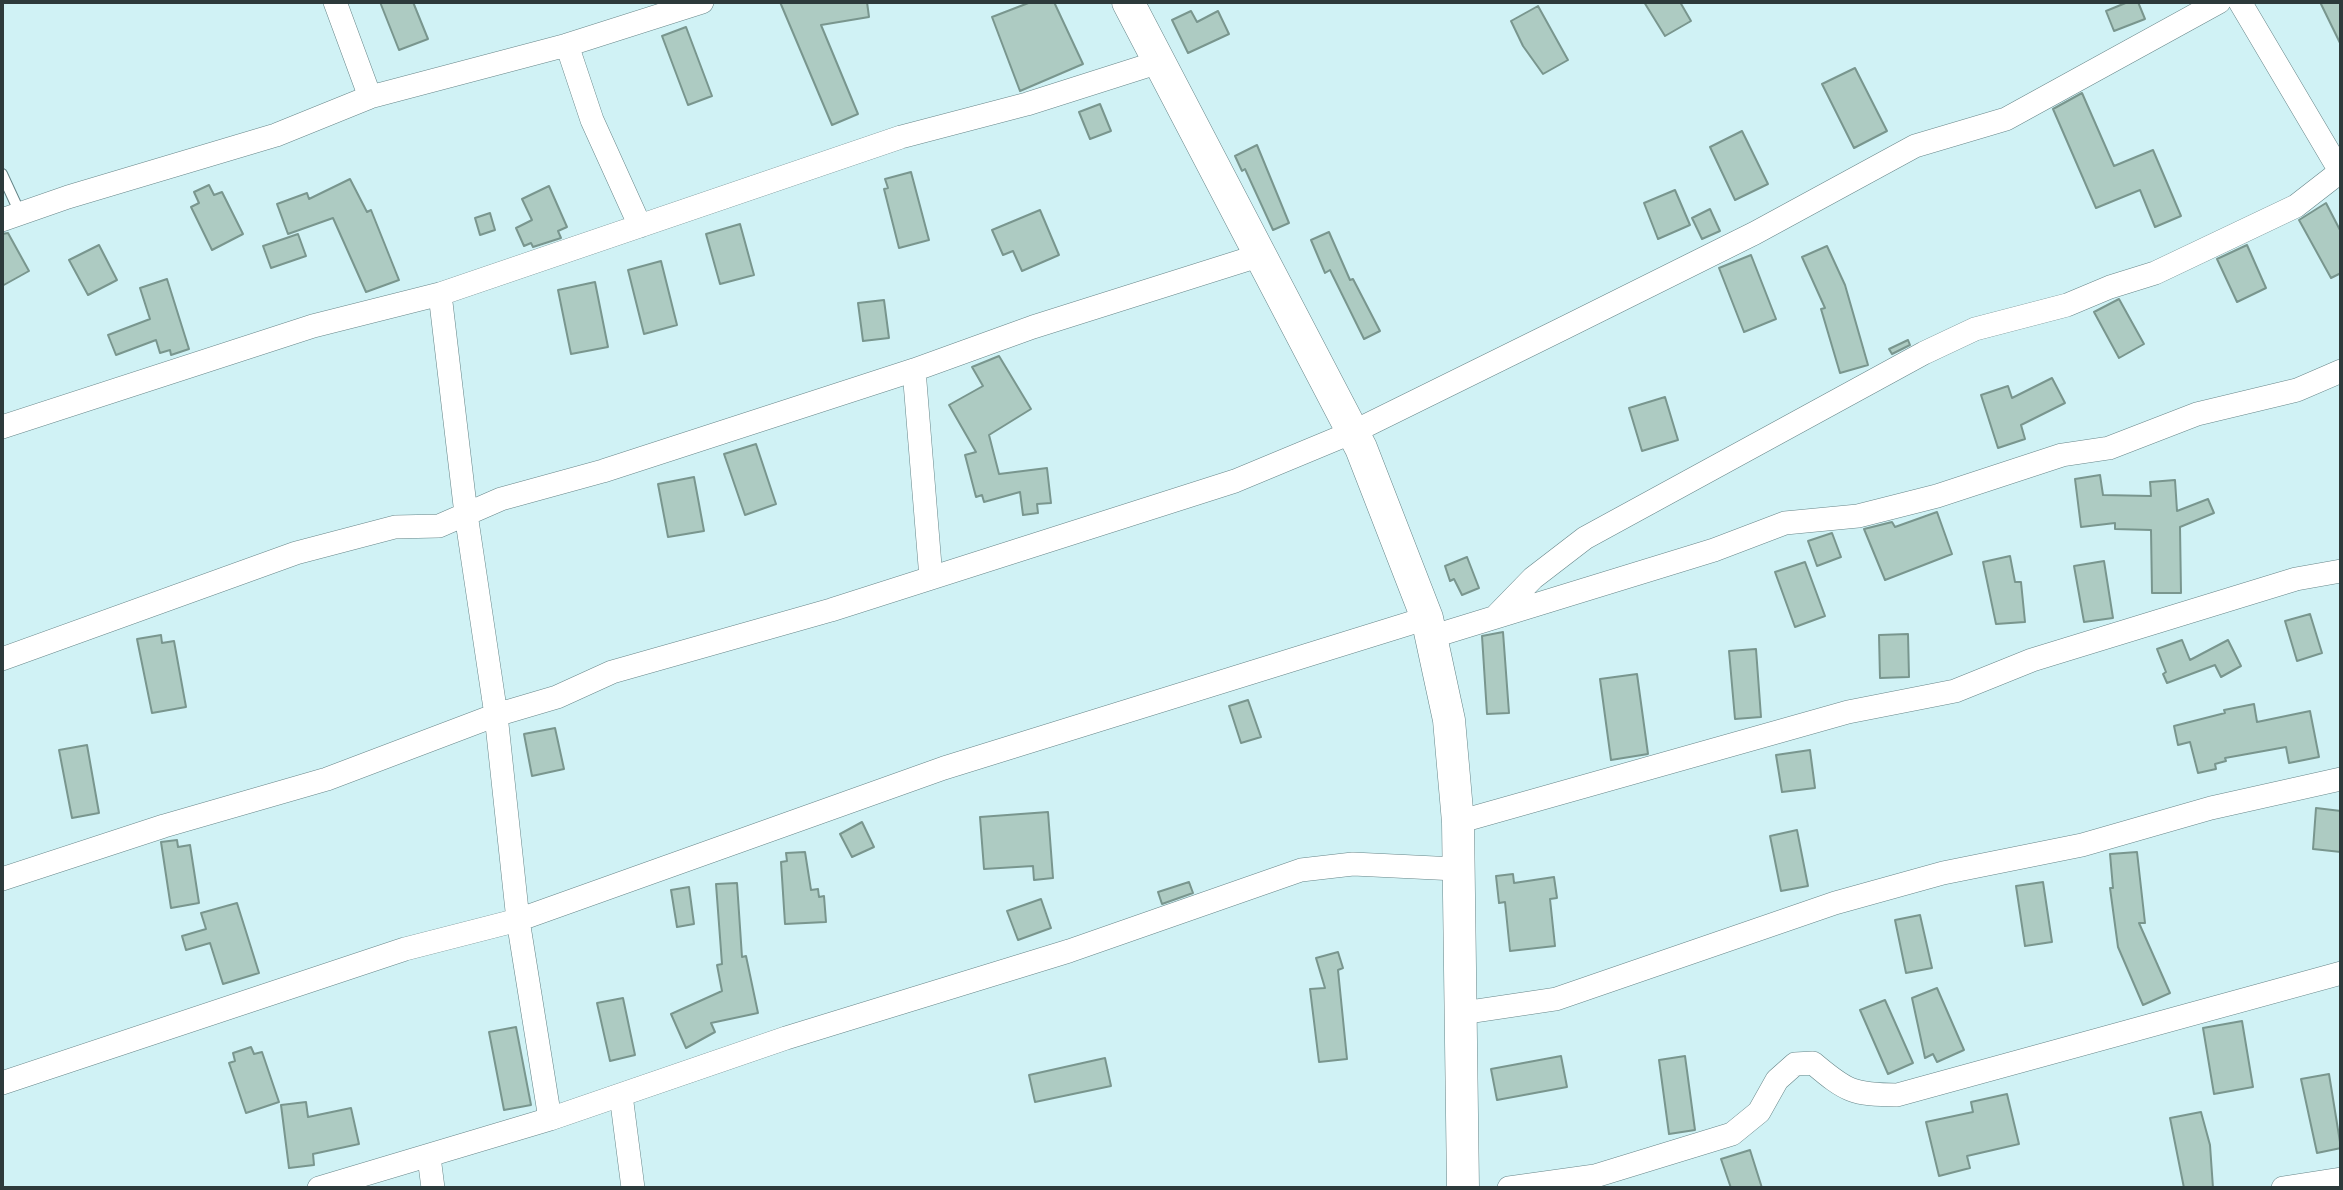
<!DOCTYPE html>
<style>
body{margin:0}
#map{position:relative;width:2343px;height:1190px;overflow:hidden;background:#d0f2f5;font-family:"Work Sans",sans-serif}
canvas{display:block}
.frame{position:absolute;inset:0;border:4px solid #2d3a3b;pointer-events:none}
</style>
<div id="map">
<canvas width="2343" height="1190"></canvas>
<div class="frame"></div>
</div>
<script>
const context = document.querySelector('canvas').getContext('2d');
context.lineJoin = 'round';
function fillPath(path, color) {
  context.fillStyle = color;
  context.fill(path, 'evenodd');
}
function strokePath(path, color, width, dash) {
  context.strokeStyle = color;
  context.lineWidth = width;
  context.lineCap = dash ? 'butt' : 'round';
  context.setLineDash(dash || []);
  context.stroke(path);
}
const building = new Path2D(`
 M380,2H413L428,39L399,50Z
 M780,2H867L869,17L821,25L858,114L832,125Z
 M1031,2H1054L1083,64L1020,91L992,17Z
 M1644,2H1680L1691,21L1665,36Z
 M2128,2H2138L2145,19L2114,31L2106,11Z
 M2320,2H2341V45Z
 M1538,6L1568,60L1543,74L1523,46L1511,21Z
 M1191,11L1197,22L1218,11L1229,34L1188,53L1172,20Z
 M686,27L712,96L688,105L662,36Z
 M1855,68L1887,131L1854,148L1822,84Z
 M2082,93L2114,166L2153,150L2181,216L2155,227L2140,190L2096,208L2053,109Z
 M1100,104L1111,131L1090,139L1079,112Z
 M1742,131L1768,184L1735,200L1710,147Z
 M1257,145L1289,223L1273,230L1245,169L1242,171L1235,156Z
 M911,172L929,240L899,248L884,189L888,188L885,179Z
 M350,179L367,212L371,210L399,280L366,292L333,218L288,234L277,204L307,193L309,199Z
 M209,185L214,195L222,192L243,234L212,250L191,207L199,203L194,192Z
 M549,186L567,227L558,231L561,238L533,247L531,243L524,246L516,228L532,220L522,199Z
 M1675,190L1690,225L1658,239L1644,203Z
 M2326,203L2341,232V273L2331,278L2299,220Z
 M1710,209L1720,231L1702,239L1692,218Z
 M1040,210L1059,255L1022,271L1013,251L1003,255L992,230Z
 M490,213L495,230L480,235L475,218Z
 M740,224L754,275L720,284L706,234Z
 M1329,232L1350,280L1353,279L1380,331L1364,339L1330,270L1325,273L1311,240Z
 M8,233L29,271L2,286V234Z
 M298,234L306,256L271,268L263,246Z
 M99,245L117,280L88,295L69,260Z
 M2247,245L2266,288L2237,302L2217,259Z
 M1827,246L1845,285L1868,365L1840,373L1821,309L1825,308L1802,257Z
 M1751,255L1776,319L1744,332L1719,268Z
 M661,261L677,325L644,334L628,270Z
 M167,279L189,349L171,355L170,350L160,353L156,340L116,355L108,335L150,319L140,288Z
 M595,282L608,347L571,354L558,290Z
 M2119,299L2144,344L2119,358L2094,312Z
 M884,300L889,338L863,341L858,303Z
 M1908,340L1910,345L1892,354L1889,349Z
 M999,356L1031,409L989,435L999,474L1047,468L1051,503L1037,504L1038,513L1023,515L1020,492L984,502L982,495L976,497L965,455L976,452L949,405L983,386L972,367Z
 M2052,378L2065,403L2021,425L2025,439L1998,448L1981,395L2008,386L2012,398Z
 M1665,397L1678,440L1642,451L1629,408Z
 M756,444L776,504L745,515L724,454Z
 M2100,475L2103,495L2151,496L2150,482L2175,480L2177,511L2208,499L2214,513L2180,527L2181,593H2152L2151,530L2115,529V523L2081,527L2075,479Z
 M694,477L704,531L668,537L658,484Z
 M1937,512L1952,554L1885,580L1864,529L1892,522L1895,527Z
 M1832,533L1841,557L1817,566L1808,541Z
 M2010,556L2015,582H2021L2025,622L1996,624L1983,562Z
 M1467,557L1479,588L1462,595L1454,579L1450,581L1445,566Z
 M2104,561L2113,618L2084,622L2074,566Z
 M1805,562L1825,616L1795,627L1775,572Z
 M2310,614L2322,653L2297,661L2285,621Z
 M1503,632L1509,713L1487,714L1482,636Z
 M1908,634L1909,677L1880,678L1879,635Z
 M161,635L162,643L174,641L186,707L152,713L137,639Z
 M2182,640L2190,660L2228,640L2241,666L2221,677L2215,665L2167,683L2163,674L2166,672L2157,649Z
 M1756,649L1761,717L1735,719L1729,651Z
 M1637,674L1648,754L1611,760L1600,679Z
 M1248,700L1261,737L1241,743L1229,706Z
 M2254,704L2257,722L2310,711L2319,757L2289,763L2286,747L2225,758L2226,761L2215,764L2216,769L2198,773L2190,742L2178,745L2174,726L2225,713L2224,710Z
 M555,728L564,769L532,776L524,734Z
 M87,745L99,813L72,818L59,750Z
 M1810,750L1815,788L1782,792L1776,755Z
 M2316,808L2341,811V852L2313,849Z
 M1048,812L1053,878L1034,880L1033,866L984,869L980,817Z
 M862,822L874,847L852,857L840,834Z
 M1797,830L1808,886L1781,891L1770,836Z
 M177,840L178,847L190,845L199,903L171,908L161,842Z
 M805,852L811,890L818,889L819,897L824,896L826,922L785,924L781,862L787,861L786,853Z
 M2137,852L2145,923H2139L2170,993L2143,1005L2118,947L2110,888H2113L2110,854Z
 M1513,874L1514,883L1554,877L1557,898L1550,899L1555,946L1510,951L1505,902L1499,903L1496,876Z
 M1189,882L1193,893L1162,904L1158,892Z
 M2043,882L2052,942L2025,946L2016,886Z
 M737,883L742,957L746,956L758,1013L711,1023L715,1032L686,1048L671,1014L722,991L717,965L722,964L716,884Z
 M689,887L694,924L677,927L671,890Z
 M1041,899L1051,928L1018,940L1007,911Z
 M237,903L259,973L223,984L210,943L186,950L182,936L206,929L201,913Z
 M1920,915L1932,968L1906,973L1895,920Z
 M1338,952L1343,968L1338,970L1347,1059L1319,1062L1310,989L1325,988L1316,958Z
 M1937,988L1964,1050L1937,1062L1933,1054L1925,1058L1912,998Z
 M623,998L635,1055L610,1061L597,1003Z
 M1885,1000L1913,1063L1888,1074L1860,1010Z
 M2242,1021L2253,1087L2214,1094L2203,1028Z
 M516,1027L531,1105L504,1110L489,1032Z
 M251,1047L254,1054L262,1052L279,1102L246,1113L229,1063L235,1061L233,1053Z
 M1561,1056L1567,1087L1497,1100L1491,1069Z
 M1685,1056L1695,1130L1669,1134L1659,1060Z
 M1105,1058L1111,1086L1035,1102L1029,1075Z
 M2329,1074L2341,1148L2317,1153L2301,1079Z
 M2007,1094L2019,1144L1967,1156L1970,1168L1939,1176L1926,1122L1973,1112L1971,1102Z
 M306,1102L308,1117L351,1108L359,1144L313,1154L314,1165L289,1168L281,1105Z
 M2201,1112L2210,1145L2213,1188H2184L2170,1118Z
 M1750,1150L1762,1188H1731L1721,1159Z`);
fillPath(building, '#adcbc2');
strokePath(building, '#79968e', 2);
const lane = new Path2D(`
 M2,174L20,213`);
const street = new Path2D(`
 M335,2L370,97
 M2240,2L2340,171
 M567,45L592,120L640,226
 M2,220L68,197L276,135L370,97L567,45L702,2
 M440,294L466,514L496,715L518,920L550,1119
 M914,370L931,578
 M2,427L313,326L440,294L901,137L1027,104L1159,62
 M1496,616L1533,578L1585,538L1924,353L1975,329L2067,305L2110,287L2155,273L2296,206L2341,171
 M1431,637L1714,550L1785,523L1858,516L1937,496L2062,455L2109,448L2197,414L2297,390L2341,371
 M2,659L296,553L395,527L439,526L501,499L603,471L914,370L1033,327L1261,255
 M1458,822L1848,712L1955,691L2032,660L2296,579L2341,571
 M2,879L164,826L327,779L496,715L557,697L612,672L831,610L1235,481L1353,432L1566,327L1755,233L1915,146L2006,119L2219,2
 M1462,1013L1556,999L1835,903L1943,873L2082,845L2211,808L2341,779
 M2,1083L405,949L518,920L944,768L1427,618
 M621,1095L633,1188
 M429,1157L433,1188
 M319,1188L550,1119L786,1038L1069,951L1301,870L1353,864L1456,869
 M1509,1188L1595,1176L1732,1134L1759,1112L1777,1080L1795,1064L1813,1063C1846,1091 1853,1095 1897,1095L2341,973
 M2283,1188L2341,1179`);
const secondary = new Path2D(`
 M1128,2L1361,448L1427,618L1449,720L1458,822L1463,1188`);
strokePath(lane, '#668588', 12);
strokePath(street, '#668588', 24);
strokePath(secondary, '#668588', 33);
strokePath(lane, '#fff', 10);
strokePath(street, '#fff', 23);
strokePath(secondary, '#fff', 32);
</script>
